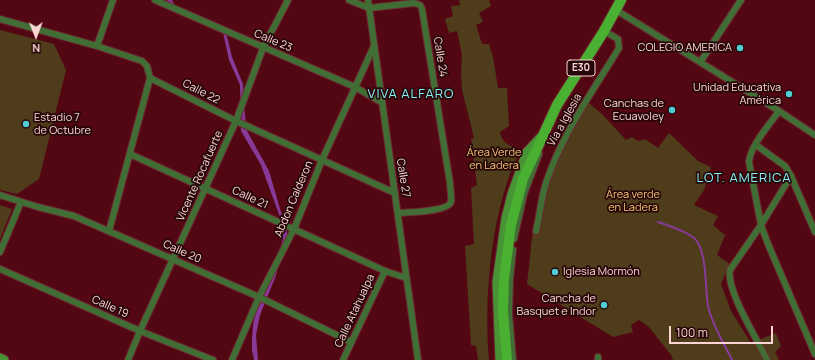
<!DOCTYPE html>
<meta charset="utf-8">
<style>
body{margin:0}
#map{position:relative;width:815px;height:360px;overflow:hidden;background:#530713;font-family:Manrope,sans-serif}
canvas{display:block}
.north{position:absolute;left:16px;top:16px;width:40px;height:40px;-webkit-text-stroke:3px #260709;paint-order:stroke;rotate:179deg;font-size:11px;font-weight:700;line-height:16px;text-align:center;color:#fbd5d4}
.north::after{content:'';display:block;margin:auto;width:14px;height:18px;background:#fbd5d4;clip-path:polygon(50% 0,100% 100%,50% 72%,0 100%)}
.scale{position:absolute;left:669px;top:326px;width:104px;height:18px;box-sizing:border-box;border:2px solid #fbd5d4;border-top:0;padding-left:5px;font-size:12px;line-height:14px;white-space:nowrap;color:#fbd5d4;-webkit-text-stroke:3px #260709;paint-order:stroke}
</style>
<div id="map">
<canvas width="815" height="360"></canvas>
<div class="north">N</div>
<div class="scale">100 m</div>
</div>
<script>
const context = document.querySelector('canvas').getContext('2d');
context.lineJoin = 'round';
function fillPath(path, color) {
  context.fillStyle = color;
  context.fill(path, 'evenodd');
}
function strokePath(path, color, width, dash) {
  context.strokeStyle = color;
  context.lineWidth = width;
  context.lineCap = dash ? 'butt' : 'round';
  context.setLineDash(dash || []);
  context.stroke(path);
}
function label(font, color, halo, rows, align = 'center') {
  context.font = font + ' Manrope,sans-serif';
  context.lineWidth = 3.5;
  context.setLineDash([]);
  context.textBaseline = 'middle';
  context.strokeStyle = halo;
  context.fillStyle = color;
  for (const [text, x, y, turn = 0] of rows) {
    context.save();
    context.translate(x, y);
    context.rotate((+turn || 0) * Math.PI / 180);
    context.textAlign = isNaN(turn) ? turn : align;
    if (halo) context.strokeText(text, 0, 0);
    context.fillText(text, 0, 0);
    context.restore();
  }
}
fillPath(new Path2D(`
 M459,0H489L491,6L479,13L483,22L476,25L482,44H489L493,57L498,88H507L509,126L500,132C503,148 517,144 518,155C516,161 512,168 510,174C490,229 484,302 489,360H478L476,346L471,345L465,246L474,244L471,188L477,185L471,139L474,138L462,90L461,73L462,55L457,31L449,33L445,19L453,16L451,6L460,5Z
 M0,30L54,44L66,70L39,179L17,194L0,190Z
 M583,98L602,114L626,140L632,137L638,141L645,139L658,148L669,133L698,161L711,167L704,190L694,205L718,216L713,225L725,235L717,255L730,264L721,284L731,311L751,343L776,333L781,346L775,352L779,360H673L671,355L649,327L639,320L631,325L633,332L613,337L527,284C530,262 531,239 535,217C542,175 561,135 583,98Z
 M0,205L12,209L0,239Z`), '#4f3c1b');
fillPath(new Path2D(`
 M167,0H172L175,6L225,28L232,57L243,84L246,129L269,171L288,236L275,278L260,315L256,335L258,360H254L252,350V339L253,325L258,302L281,246L283,238V233L280,217L261,165L241,131L240,85L229,60L223,32L169,4Z`), '#873a98');
strokePath(new Path2D(`
 M658,222C669,226 693,233 698,243C707,259 705,288 708,306C712,325 724,343 732,360`), '#873a98', 2);
const street = new Path2D(`
 M155,0L355,87L381,102
 M349,0L369,8L414,3L420,5L422,9L450,183C450,189 452,197 451,202C447,212 408,212 399,213
 M368,0L418,360
 M616,10L779,111C770,124 750,146 749,162L761,225L768,244L815,354
 M0,19L97,46L142,61L147,66L150,78L236,121L395,193
 M97,46L113,0
 M701,61L741,0
 M779,111L815,135
 M756,145L785,166L791,176L815,232
 M130,154L385,271L406,278
 M0,195L38,207L74,216L259,297L351,342
 M109,231L150,78
 M536,231C540,215 541,198 546,183C562,134 593,91 619,48L618,39L604,31
 M514,239L524,194L539,154
 M0,252L21,202
 M0,269L140,331L213,360
 M598,357V360
 M128,360L140,331L236,121L263,48L288,0
 M232,360L259,297L294,229L322,160L374,46
 M343,360L385,271
 M513,360L509,314L510,279L513,250
 M767,360C758,340 726,291 730,270L761,225L791,176`);
const secondary = new Path2D(`
 M0,358L4,360
 M500,360L497,282L506,218L512,194L527,152L541,137`);
const primary = new Path2D(`
 M507,360L503,311L504,279L511,225L523,179L557,105L604,31L621,0`);
strokePath(street, '#6e2832', 8);
strokePath(secondary, '#6e2832', 11);
strokePath(primary, '#6e2832', 12);
strokePath(street, '#406e35', 6);
strokePath(secondary, '#479335', 9);
strokePath(primary, '#4ab031', 10);
for (const [x, y, r, color] of [
 [740,48,4,"#51ccd3"],
 [789,94,4,"#51ccd3"],
 [672,110,4,"#51ccd3"],
 [26,124,4,"#51ccd3"],
 [555,272,4,"#51ccd3"],
 [604,305,4,"#51ccd3"]
]) {
  const dot = new Path2D();
  dot.arc(x, y, r, 0, 2 * Math.PI);
  context.fillStyle = color;
  context.fill(dot);
  strokePath(dot, '#260709', 1.5);
}
for (const [x, y, w] of [
 [581,68,28]
]) {
  const box = new Path2D();
  box.roundRect(x - w / 2, y - 8, w, 16, 3);
  context.fillStyle = '#260709';
  context.fill(box);
  strokePath(box, '#fbd5d4', 1);
}
label('bold 10px', '#fbd5d4', null, [
 ["E30",581,68]
]);
label('11px', '#fbd5d4', '#260709', [
 ["Calle 23",273,41,23],
 ["Calle 24",440,57,81],
 ["Calle 22",201,92,27],
 ["Vía a Iglesia",565,120,-61],
 ["Vicente Rocafuerte",200,176,-66],
 ["Calle 27",403,178,81],
 ["Calle 21",250,198,25],
 ["Abdon Calderon",294,199,-67],
 ["Calle 20",182,252,24],
 ["Calle 19",110,307,24],
 ["Calle Atahualpa",355,311,-65]
]);
label('11px', '#fbd5d4', '#260709', [
 ["COLEGIO AMERICA",732,48],
 ["Unidad Educativa",781,88],
 ["América",781,101],
 ["Canchas de",664,104],
 ["Ecuavoley",664,117],
 ["Estadio 7",34,118,"left"],
 ["de Octubre",34,131,"left"],
 ["Iglesia Mormón",563,272,"left"],
 ["Cancha de",596,299],
 ["Basquet e Indor",596,312]
], 'right');
label('11px', '#f6c774', '#260709', [
 ["Área Verde",494,153],
 ["en Ladera",494,166],
 ["Área verde",633,195],
 ["en Ladera",633,208]
]);
context.letterSpacing = '1px';
label('13px', '#86f1f7', '#260709', [
 ["VIVA ALFARO",411,94],
 ["LOT. AMERICA",744,178]
]);
context.letterSpacing = '0px';
</script>
